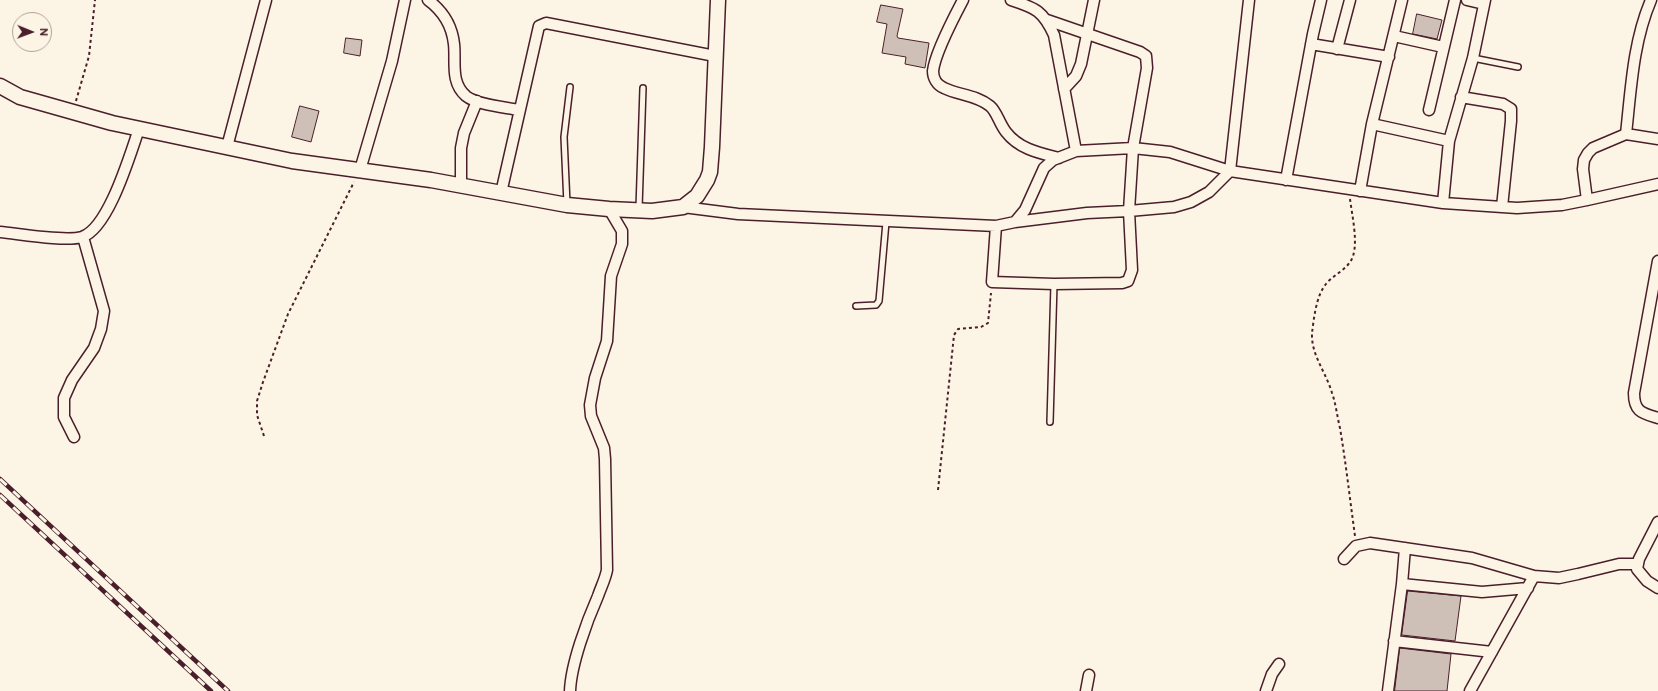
<!DOCTYPE html>
<style>
body{margin:0}
#map{position:relative;width:1658px;height:691px;overflow:hidden;background:#fcf5e5;font-family:"Balsamiq Sans",sans-serif}
canvas{display:block}
.north{position:absolute;left:12px;top:12px;width:40px;height:40px;box-sizing:border-box;background:#fcf5e5;border:1px solid #b59f9b;border-radius:50%;rotate:91deg;font-size:11px;font-weight:700;line-height:16px;text-align:center;color:#4a1f2b}
.north::after{content:'';display:block;margin:auto;width:14px;height:18px;background:#4a1f2b;clip-path:polygon(50% 0,100% 100%,50% 72%,0 100%)}
</style>
<div id="map">
<canvas width="1658" height="691"></canvas>
<div class="north">N</div>
</div>
<script>
const context = document.querySelector('canvas').getContext('2d');
context.lineJoin = 'round';
function fillPath(path, color) {
  context.fillStyle = color;
  context.fill(path, 'evenodd');
}
function strokePath(path, color, width, dash) {
  context.strokeStyle = color;
  context.lineWidth = width;
  context.lineCap = dash ? 'butt' : 'round';
  context.setLineDash(dash || []);
  context.stroke(path);
}
const building = new Path2D(`
 M881,5L903,9L897,36L898,38L929,43L925,68L905,64L906,57L882,53L887,24L877,22Z
 M1417,14L1442,20L1437,39L1413,34Z
 M346,38L362,40L360,56L344,53Z
 M300,106L319,111L311,142L292,137Z
 M1408,591L1461,596L1455,641L1402,635Z
 M1400,648L1451,654L1447,691H1395Z`);
fillPath(building, '#cfc0b7');
strokePath(building, '#4a1f2b', 1);
const lane = new Path2D(`
 M1473,58L1518,67
 M567,204L564,137L570,87
 M639,208L643,88
 M856,306L876,305L879,301L886,222
 M1050,422L1054,284`);
const street = new Path2D(`
 M428,0C443,11 452,26 454,44C456,62 450,82 466,96C477,105 504,107 519,110
 M963,0C954,17 935,53 933,71C933,78 937,85 944,88C958,95 977,95 990,106C997,112 999,123 1006,132C1019,149 1039,153 1059,158
 M1011,0C1036,8 1043,11 1054,35L1076,151
 M1467,0L1484,4
 M1394,36L1443,47
 M1311,44L1389,57
 M1337,49L1350,0
 M1064,89L1076,76L1081,64L1094,0
 M1461,97L1503,104L1511,109V121L1502,207
 M1429,110L1455,0
 M1372,124L1449,141
 M1626,134C1631,89 1633,42 1651,0
 M227,147L266,0
 M360,170L392,61L405,0
 M1286,180L1313,34L1321,0
 M461,186V148L464,133L477,101
 M1360,191L1372,124L1402,0
 M501,193L539,26L546,23L715,56
 M1587,200L1583,169L1584,160L1588,153L1593,148L1626,134L1658,139
 M1443,203L1449,141L1473,58L1485,0
 M683,207L738,214L996,226L1015,222L1025,210L1044,168L1053,160L1076,151L1133,148L1170,152L1230,171L1443,203L1517,208L1562,205L1587,200L1658,184
 M1015,222L1087,213L1129,211L1174,207L1191,202L1209,192L1230,171L1249,0
 M996,226L992,282L1054,284L1122,283L1128,281L1132,270L1129,211L1133,148L1147,68L1146,56L1140,52L1047,20
 M0,232C20,234 65,242 82,237C109,228 130,154 139,129
 M1658,261L1634,393C1634,412 1642,413 1658,418
 M74,437L64,417V398L72,380L94,348L101,329L104,311L83,237
 M1658,522L1639,559L1637,569L1647,581L1658,588
 M1344,559L1356,546L1370,543L1472,558L1534,576L1559,578L1578,574L1619,564H1637
 M1402,584L1482,592L1528,588
 M1394,641L1492,652
 M570,691C571,664 587,621 598,596C601,587 605,580 607,570L605,459L604,448L591,416L590,405L595,378L607,341L611,276L622,244V231L609,209
 M1086,691L1089,675
 M1266,691L1272,674L1279,664
 M1388,691L1402,584L1405,548
 M1470,691L1534,576`);
const secondary = new Path2D(`
 M0,86L20,97L112,123L292,161L431,180L567,205L609,209L652,211L683,207L697,196L707,180L710,172L712,147L718,0`);
strokePath(lane, '#4a1f2b', 8);
strokePath(street, '#4a1f2b', 13);
strokePath(secondary, '#4a1f2b', 17);
strokePath(new Path2D(`
 M76,101L89,56L95,0
 M1350,199C1352,215 1358,241 1353,256C1349,269 1334,274 1326,284C1316,296 1314,318 1312,333C1311,355 1326,372 1332,393C1336,404 1337,416 1340,428C1346,464 1350,500 1355,536
 M264,436L257,415V401L263,382L288,314L354,182
 M938,490L954,335L958,329L981,327L988,323L991,293`), '#4a1f2b', 2, [3, 3]);
strokePath(lane, '#fcf5e5', 5);
strokePath(street, '#fcf5e5', 10);
strokePath(secondary, '#fcf5e5', 14);
const rail = new Path2D(`
 M0,479L228,691
 M0,495L211,691`);
strokePath(rail, '#4a1f2b', 4.5);
strokePath(rail, '#fcf5e5', 3, [9]);
</script>
